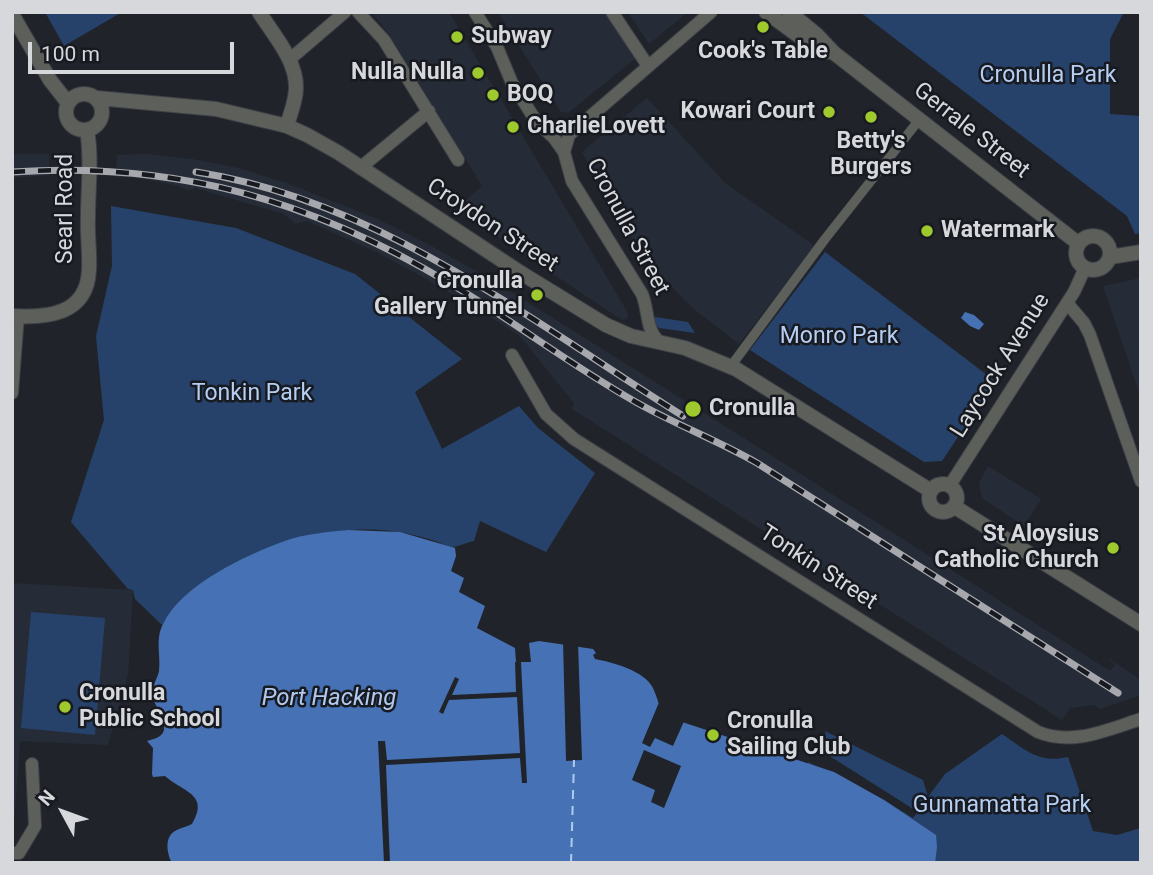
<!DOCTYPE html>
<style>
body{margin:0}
#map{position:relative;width:1153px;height:875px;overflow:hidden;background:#20242a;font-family:Roboto,sans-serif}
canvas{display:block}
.frame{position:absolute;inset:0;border:14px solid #d6d8dc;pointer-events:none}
.north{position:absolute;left:28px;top:777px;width:70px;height:70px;-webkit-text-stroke:5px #171a20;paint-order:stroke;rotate:311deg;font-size:19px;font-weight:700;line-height:28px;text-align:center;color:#d6d8dc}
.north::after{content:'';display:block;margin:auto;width:24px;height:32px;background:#d6d8dc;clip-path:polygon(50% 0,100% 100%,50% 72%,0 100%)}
.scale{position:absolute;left:28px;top:42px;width:206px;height:32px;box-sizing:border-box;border:4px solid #d6d8dc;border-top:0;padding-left:9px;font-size:21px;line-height:24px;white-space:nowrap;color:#d6d8dc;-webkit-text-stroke:5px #171a20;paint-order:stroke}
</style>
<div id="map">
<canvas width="1153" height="875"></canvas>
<div class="frame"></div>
<div class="north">N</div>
<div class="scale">100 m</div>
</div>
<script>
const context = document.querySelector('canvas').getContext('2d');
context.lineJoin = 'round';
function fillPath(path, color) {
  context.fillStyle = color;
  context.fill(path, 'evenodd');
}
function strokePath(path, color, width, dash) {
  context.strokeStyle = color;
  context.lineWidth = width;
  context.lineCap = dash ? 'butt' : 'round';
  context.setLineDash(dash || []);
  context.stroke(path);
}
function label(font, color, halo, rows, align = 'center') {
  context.font = font + ' Roboto,sans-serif';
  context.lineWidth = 5;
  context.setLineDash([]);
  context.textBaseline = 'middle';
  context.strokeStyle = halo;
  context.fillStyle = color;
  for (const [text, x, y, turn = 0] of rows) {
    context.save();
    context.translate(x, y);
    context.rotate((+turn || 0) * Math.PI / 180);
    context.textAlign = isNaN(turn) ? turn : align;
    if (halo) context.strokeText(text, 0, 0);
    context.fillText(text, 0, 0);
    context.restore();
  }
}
fillPath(new Path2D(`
 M371,12H449L628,313L627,318L622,320L456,209L482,186L389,34Z
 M498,12H608L636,58L568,113L561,112Z
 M628,12H688L649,44Z
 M647,98L725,183L812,244L813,248L739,344L690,306L640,252L582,152Z
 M12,154H49V175L12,178Z
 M146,154L192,159L239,168L289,184L375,218L435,248L500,285L744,438L1110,671L1115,665L1109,660L1110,659L1139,679L1141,695L1100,709L1095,705L1070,708L1062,720L572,409L574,403L519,335L505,326L421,276L376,252L307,221L296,224L284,214L195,188L188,191L179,186L134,177H116L117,155Z
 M1141,278V398L1103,286Z
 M988,466L1041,499L1024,526L982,498L979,483Z
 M12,583L133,590L128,674L108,745L20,741L14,826H12Z`), '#262c37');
fillPath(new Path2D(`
 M45,12H122L64,46Z
 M860,12H1124L1110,39V114L1141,116V233L1135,234L1127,216Z
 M111,206L236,228L355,274L462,359L415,392L442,449L519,406L538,428L595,473L546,552L480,521L474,541C468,542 460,546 453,547C448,547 443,544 438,542C420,536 400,531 380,530C304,525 205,561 162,625L135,599L133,590L128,589L71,522L104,420L96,336L112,266Z
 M825,252L995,381L942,461L924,462L750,350Z
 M655,317L688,322L695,333L659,328L655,324Z
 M31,612L105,618L95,735L21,728Z
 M825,731L923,780L928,797L945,774L1002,734C1024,749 1039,764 1068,757L1093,831L1117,835L1141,828V863H751L808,762L884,800L913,818L918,812L828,755Z`), '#27426a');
fillPath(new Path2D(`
 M965,312L974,315L984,324L979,330L970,326L961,318Z
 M348,530L400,532L455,548L456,556L451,571L464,578L459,592L485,606L477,628L515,648L516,662H531L529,643L539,641L593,649L596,653L593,655L595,659C612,662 645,671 653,688C661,706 656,706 673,719L834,772L884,800L936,835L937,847L935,863H172C167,854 164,837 175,831C180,828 186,827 192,824C210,794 183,792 165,776L153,777L152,774L153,748L147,741C153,739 162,738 164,730C166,717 155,709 153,696C151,685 157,681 159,671C161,656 155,639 163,624C182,585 245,555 285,541C304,534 327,532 348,530Z`), '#4672b5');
fillPath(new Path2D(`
 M563,641L578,643L582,760L566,761Z
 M515,662H521L527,783H522L520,758L386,765L390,863H384L378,741H385L387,760L520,753L517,697L449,700L443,714L439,712L455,677L459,679L452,695L516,692Z
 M660,700L665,710L685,719L673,746L655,738L650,747L642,743Z
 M644,750L681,766L664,808L651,802L655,790L632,780Z`), '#20242a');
strokePath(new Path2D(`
 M571,863L574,760`), '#b1c9ee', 2, [9, 7]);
const pedestrian = new Path2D(`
 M731,366L825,239L919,120`);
const minor = new Path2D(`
 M358,12L384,40L458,160
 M475,12L497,47L512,83L536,121L554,138L564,152L572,181L642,294C649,311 645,328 659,342
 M612,12L648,66
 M289,60L345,12
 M564,152L569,135L711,12
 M360,168L429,111
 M1067,303L1084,323L1090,335L1141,481
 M512,355L546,414L574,439L1038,732C1073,746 1107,730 1141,719
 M12,393L18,316
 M950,485L1074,292L1085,268
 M12,853H19L35,826L32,764`);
const tertiary = new Path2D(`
 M259,12C273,34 297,61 296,88C296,101 290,114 287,126
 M766,12L810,44L829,52
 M789,12L817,35L834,53L1079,244
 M12,14L50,80L68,103
 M66 112a18 18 0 1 1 36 0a18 18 0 1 1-36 0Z
 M97,98L216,109L287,126L307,135L339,153L521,273L606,325L631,336L685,348L736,369L931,491
 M1076 253a17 17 0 1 1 34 0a17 17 0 1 1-34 0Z
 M1110,257L1141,252
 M12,316C47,318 87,315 89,270C90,252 87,234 88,216C88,188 92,159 87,130
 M929 498a14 14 0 1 1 28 0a14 14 0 1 1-28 0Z
 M955,507L1141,624`);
strokePath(pedestrian, '#3d4146', 10);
strokePath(minor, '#3d4146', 14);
strokePath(tertiary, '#3d4146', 16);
strokePath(pedestrian, '#5d5f5b', 9);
strokePath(minor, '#5d5f5b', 12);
strokePath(tertiary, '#5d5f5b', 14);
const rail = new Path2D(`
 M12,172C177,161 310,200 451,284C513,321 571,365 634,401C674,424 717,440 757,463L1118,693
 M196,172C378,200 531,321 683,416`);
strokePath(rail, '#a6a8ad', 7);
strokePath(rail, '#171a20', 4.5, [13]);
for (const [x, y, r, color] of [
 [763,27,7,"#9eca2e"],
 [457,37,7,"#9eca2e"],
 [478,73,7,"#9eca2e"],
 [493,95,7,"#9eca2e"],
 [829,112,7,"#9eca2e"],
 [871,117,7,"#9eca2e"],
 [513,127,7,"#9eca2e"],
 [927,231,7,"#9eca2e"],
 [537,295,7,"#9eca2e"],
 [693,409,9,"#9eca2e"],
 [1113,548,7,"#9eca2e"],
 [65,707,7,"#9eca2e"],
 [713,735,7,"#9eca2e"]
]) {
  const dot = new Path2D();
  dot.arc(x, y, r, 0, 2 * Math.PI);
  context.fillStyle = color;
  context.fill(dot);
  strokePath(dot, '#171a20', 2.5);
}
label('bold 23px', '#d6d8dc', '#171a20', [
 ["Subway",471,37],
 ["Cook's Table",763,52,"center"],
 ["Nulla Nulla",464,73,"right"],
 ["BOQ",507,95],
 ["Kowari Court",815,112,"right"],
 ["CharlieLovett",527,127],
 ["Betty's",871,142,"center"],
 ["Burgers",871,168,"center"],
 ["Watermark",941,231],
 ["Cronulla",523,282,"right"],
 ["Gallery Tunnel",523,308,"right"],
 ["Cronulla",709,409],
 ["St Aloysius",1099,535,"right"],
 ["Catholic Church",1099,561,"right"],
 ["Cronulla",79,694],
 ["Public School",79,720],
 ["Cronulla",727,722],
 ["Sailing Club",727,748]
], 'left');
label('23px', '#b5cef2', '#171a20', [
 ["Cronulla Park",1048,76],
 ["Monro Park",839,337],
 ["Tonkin Park",252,394],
 ["Gunnamatta Park",1002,806]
]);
label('23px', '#d6d8dc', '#171a20', [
 ["Gerrale Street",971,131,38],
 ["Searl Road",66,209,-90],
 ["Croydon Street",492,226,33],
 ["Cronulla Street",627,227,62],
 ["Laycock Avenue",1001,366,-58],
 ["Tonkin Street",818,568,33]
]);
label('italic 24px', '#b1c9ee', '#171a20', [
 ["Port Hacking",329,699]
]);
</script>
